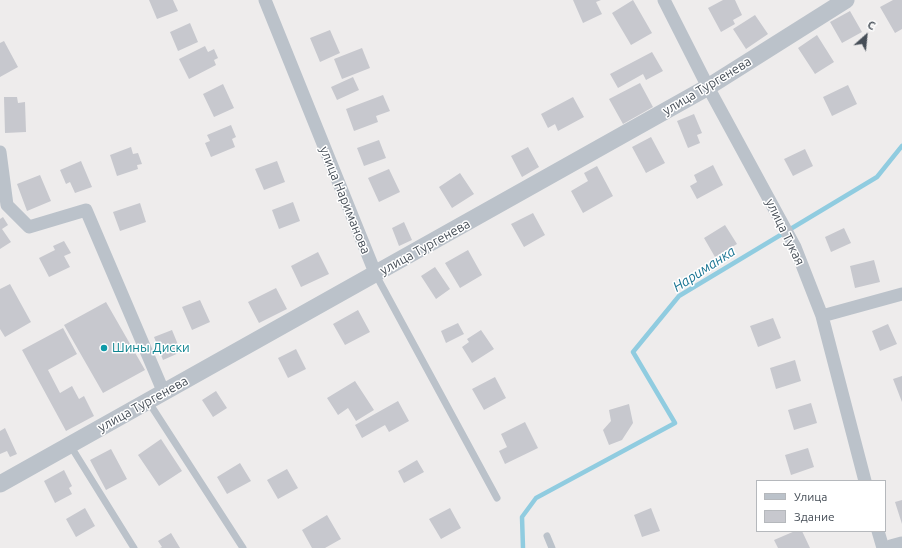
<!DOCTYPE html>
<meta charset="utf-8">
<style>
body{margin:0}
#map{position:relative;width:902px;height:548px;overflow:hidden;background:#eeecec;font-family:Ubuntu,sans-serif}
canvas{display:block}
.legend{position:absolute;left:756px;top:480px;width:130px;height:52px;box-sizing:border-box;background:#fff;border:1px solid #b5b8bc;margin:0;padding:5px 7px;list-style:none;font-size:12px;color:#464e57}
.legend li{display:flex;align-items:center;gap:8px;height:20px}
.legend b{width:20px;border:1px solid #b5b8bc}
.north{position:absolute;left:846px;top:16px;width:40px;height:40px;-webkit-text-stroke:3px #fff;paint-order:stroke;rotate:27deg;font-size:11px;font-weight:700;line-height:16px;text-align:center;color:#464e57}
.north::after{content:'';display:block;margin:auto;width:14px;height:18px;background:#464e57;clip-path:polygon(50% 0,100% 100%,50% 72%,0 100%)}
</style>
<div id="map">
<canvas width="902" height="548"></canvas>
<ul class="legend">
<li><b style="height:5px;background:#bbc2ca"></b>Улица</li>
<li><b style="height:11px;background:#c7c8ce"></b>Здание</li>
</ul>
<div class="north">С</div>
</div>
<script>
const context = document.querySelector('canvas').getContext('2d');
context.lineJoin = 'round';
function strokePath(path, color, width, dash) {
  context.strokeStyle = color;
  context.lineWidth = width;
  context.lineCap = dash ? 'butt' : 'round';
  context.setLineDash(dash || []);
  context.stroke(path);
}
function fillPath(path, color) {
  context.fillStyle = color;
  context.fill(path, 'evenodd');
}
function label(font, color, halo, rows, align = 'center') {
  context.font = font + ' Ubuntu,sans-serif';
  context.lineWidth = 3;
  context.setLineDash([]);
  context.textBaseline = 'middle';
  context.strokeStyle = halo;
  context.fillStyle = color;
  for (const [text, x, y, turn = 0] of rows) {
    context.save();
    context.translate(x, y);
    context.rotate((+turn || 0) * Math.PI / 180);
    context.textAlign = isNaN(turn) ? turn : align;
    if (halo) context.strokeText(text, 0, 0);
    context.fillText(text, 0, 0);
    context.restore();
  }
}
strokePath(new Path2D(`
 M523,548L522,517L536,498L675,423L633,352L679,296L877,177L902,146`), '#90cce0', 4.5);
fillPath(new Path2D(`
 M149,0H173L178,11L157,19Z
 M573,0H601L596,2L602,14L583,23Z
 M633,0L652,33L631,45L612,13Z
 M723,0H735L742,15L733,20L735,24L721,32L708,8Z
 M893,0H902V29L895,33L880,7Z
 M850,11L862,32L842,43L830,22Z
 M755,15L768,34L746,49L733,29Z
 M190,23L198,42L178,51L170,32Z
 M330,30L340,53L320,62L310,38Z
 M817,35L834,62L815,74L798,48Z
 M4,41L18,67L0,77V43Z
 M205,46L208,52L214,49L218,58L214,60L216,65L189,79L179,59Z
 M362,48L370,68L342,79L334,59Z
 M652,52L663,71L646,80L643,74L618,88L610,74Z
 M353,77L359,90L337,100L331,87Z
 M640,83L653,107L623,124L609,99Z
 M223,84L234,108L214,117L203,94Z
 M848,85L857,104L832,116L823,97Z
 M383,95L390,111L376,116L378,122L354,131L346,109Z
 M4,97H17L18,103L25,102L26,132L5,133Z
 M573,97L584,117L558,131L555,124L548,128L541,114Z
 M694,114L702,133L697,135L700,143L688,148L677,121Z
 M231,125L236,137L232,139L235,147L211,157L205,143L210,141L207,135Z
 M651,137L665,163L646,173L632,147Z
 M379,140L386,158L364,166L357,148Z
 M131,147L133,154L138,153L142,164L137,165L138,169L117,176L110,155Z
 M528,147L539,167L522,177L511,156Z
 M805,149L813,166L793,176L784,159Z
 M81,161L92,187L75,193L70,182L66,184L60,170Z
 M277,161L285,182L264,190L255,169Z
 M713,165L723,185L697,199L690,186L697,182L694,175Z
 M597,166L613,196L583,213L571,191L588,181L584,173Z
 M389,169L400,192L379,202L368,178Z
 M460,173L474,194L452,208L439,187Z
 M40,175L51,201L27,211L17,184Z
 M293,202L300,221L279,229L272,210Z
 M140,203L146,222L120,231L113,212Z
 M533,213L545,235L524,247L511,224Z
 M3,217L8,225L2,229L11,242L0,249V219Z
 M404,222L412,240L399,246L392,228Z
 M725,225L737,244L715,257L704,238Z
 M844,228L851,243L831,252L825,237Z
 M64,241L71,253L64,256L70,267L49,277L39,258L55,250L53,246Z
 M468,250L482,275L460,288L445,263Z
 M318,252L329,274L301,287L291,266Z
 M874,260L880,282L855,288L850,266Z
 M435,267L450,289L436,299L421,276Z
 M10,284L31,322L5,337L0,329V289Z
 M276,288L287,309L259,323L248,302Z
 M200,300L210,322L192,330L182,307Z
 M106,302L145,370L103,393L64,325Z
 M358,310L370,332L345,345L333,324Z
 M773,318L781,338L758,347L750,326Z
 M458,323L464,334L446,343L441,331Z
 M888,324L897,344L880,351L872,331Z
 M63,328L77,354L48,370L60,393L72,386L79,399L84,396L94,416L66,431L22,350Z
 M172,330L181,352L163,360L154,337Z
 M481,330L494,349L472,363L462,347L469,342L467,339Z
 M296,349L306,369L288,378L278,358Z
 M795,360L801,381L776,389L770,368Z
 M902,376V402L893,379Z
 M495,377L506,398L484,410L472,389Z
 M355,381L374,410L356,421L348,408L338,415L327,398Z
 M216,391L227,408L213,417L202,400Z
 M398,401L409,421L389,432L385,425L362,438L355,425Z
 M811,403L817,423L794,430L788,410Z
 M629,404L633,423L622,440L609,445L603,430L611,421L609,410Z
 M525,422L538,448L505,464L499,451L507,447L501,434Z
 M5,428L17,454L10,457L7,451L0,454V431Z
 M161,439L182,471L159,486L138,455Z
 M808,448L814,467L791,475L785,455Z
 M111,449L127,479L106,490L90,460Z
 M417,460L424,472L404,483L398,471Z
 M240,463L251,481L227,494L217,477Z
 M287,469L298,488L278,499L267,480Z
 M64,470L72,486L69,488L72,494L55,503L44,481Z
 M902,500V524L895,502Z
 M85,508L95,526L76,537L66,519Z
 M450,508L461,528L441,539L429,519Z
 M651,508L660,531L642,537L634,515Z
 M327,515L341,539L325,548H312L302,530Z
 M795,531H802L810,548H778L774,540Z
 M171,533L180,548H160L162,547L158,541Z`), '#c7c8ce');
strokePath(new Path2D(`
 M376,275L497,498
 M148,401L243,548
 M70,445L134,548
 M547,536L552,548`), '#bbc2ca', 7);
strokePath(new Path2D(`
 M265,0L376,275
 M664,0L708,87L795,247L822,316L865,481
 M0,152L7,205L29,227L86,210L164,393
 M822,316L902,294
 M878,531L883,548`), '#bbc2ca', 13);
strokePath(new Path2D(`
 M0,484L708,87L846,0
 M891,548L902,545`), '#bbc2ca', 17);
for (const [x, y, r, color] of [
 [104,348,4,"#0f9aa8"]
]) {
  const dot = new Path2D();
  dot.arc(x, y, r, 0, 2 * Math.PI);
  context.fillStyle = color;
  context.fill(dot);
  strokePath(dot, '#fff', 1.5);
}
label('13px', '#464e57', '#fff', [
 ["улица Тургенева",707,86,-31],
 ["улица Нариманова",345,200,68],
 ["улица Тукая",785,232,64],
 ["улица Тургенева",425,247,-29],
 ["улица Тургенева",143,404,-29]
]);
label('13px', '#0d838f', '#fff', [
 ["Шины Диски",112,348]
], 'left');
label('italic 14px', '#1c7694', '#fff', [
 ["Нариманка",704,269,-33]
]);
</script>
